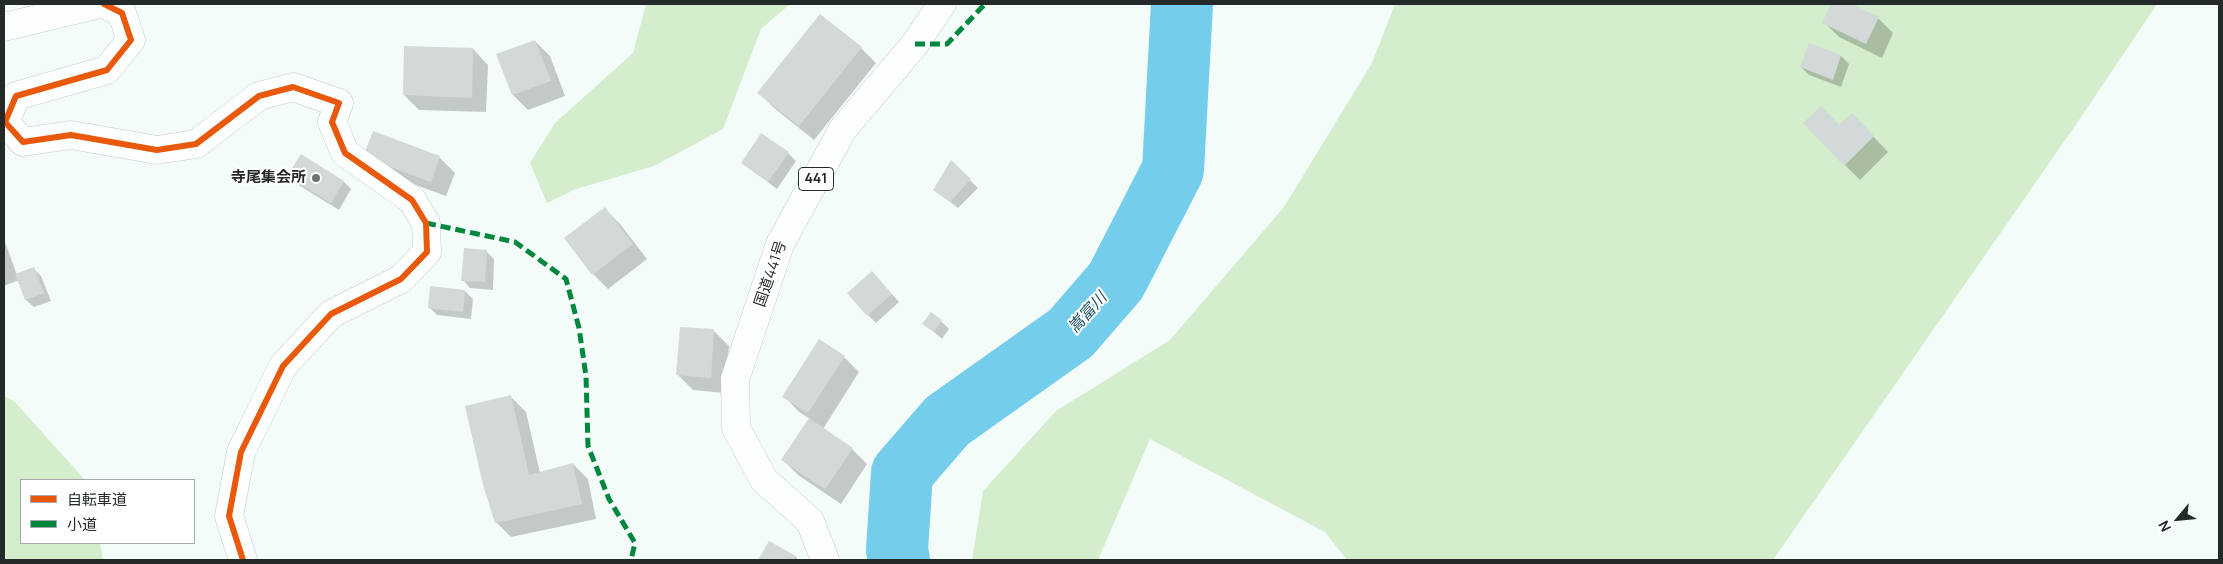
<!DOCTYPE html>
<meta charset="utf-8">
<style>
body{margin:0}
#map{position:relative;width:2223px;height:564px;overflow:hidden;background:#f4fcfa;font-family:Manrope,"Noto Sans JP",sans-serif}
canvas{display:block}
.frame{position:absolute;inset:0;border:5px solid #242a29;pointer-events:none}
.legend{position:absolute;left:20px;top:479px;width:175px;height:65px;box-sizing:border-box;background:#fff;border:1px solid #a7aaa9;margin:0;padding:6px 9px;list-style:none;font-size:15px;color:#242a29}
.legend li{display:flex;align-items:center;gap:10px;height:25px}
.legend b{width:25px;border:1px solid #a7aaa9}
.north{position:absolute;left:2153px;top:494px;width:50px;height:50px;-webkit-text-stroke:4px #fff;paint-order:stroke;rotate:242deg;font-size:14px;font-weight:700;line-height:20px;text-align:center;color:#242a29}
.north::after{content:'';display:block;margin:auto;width:18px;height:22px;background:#242a29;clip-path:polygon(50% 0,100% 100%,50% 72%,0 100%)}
</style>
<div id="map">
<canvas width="2223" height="564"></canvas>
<div class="frame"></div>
<ul class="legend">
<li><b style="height:6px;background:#e8590c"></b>自転車道</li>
<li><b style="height:6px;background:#00873e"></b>小道</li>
</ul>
<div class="north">N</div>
</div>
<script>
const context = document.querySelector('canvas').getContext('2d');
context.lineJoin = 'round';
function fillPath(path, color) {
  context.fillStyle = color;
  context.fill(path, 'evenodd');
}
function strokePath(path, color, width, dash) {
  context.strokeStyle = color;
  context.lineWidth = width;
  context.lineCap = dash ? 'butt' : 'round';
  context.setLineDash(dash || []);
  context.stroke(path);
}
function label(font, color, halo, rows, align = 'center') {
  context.font = font + ' Manrope,"Noto Sans JP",sans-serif';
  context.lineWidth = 4;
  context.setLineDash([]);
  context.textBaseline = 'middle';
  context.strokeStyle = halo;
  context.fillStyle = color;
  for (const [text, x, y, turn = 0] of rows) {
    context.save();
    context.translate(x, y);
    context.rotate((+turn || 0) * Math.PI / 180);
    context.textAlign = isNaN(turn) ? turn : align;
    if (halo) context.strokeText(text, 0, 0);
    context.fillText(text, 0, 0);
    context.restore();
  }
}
fillPath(new Path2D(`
 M646,4H790L761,29L723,129L654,166L576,189L547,203L530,163L555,123L633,53Z
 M1395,4H2157L2077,123L1773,560H1347L1325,532L1150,439L1098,560H972L983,491L1056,411L1170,340L1284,207L1372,63Z
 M4,396L14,401L85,480H21V543H100L103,560H4Z`), '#d4edcc');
fillPath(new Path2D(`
 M1832,4H1849L1878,18L1893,33L1882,58L1839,37L1824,22Z
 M535,41L550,56L565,96L528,110L513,95L498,54Z
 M1810,45L1841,56L1849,64L1841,87L1809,75L1801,67Z
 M861,48L876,63L814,140L774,108L759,93Z
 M473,49L488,65L486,112L419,110L404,95Z
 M1840,126L1867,130L1888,152L1860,180L1845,165Z
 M373,133L440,158L455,173L446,196L380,172Z
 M788,153L796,161L777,189L742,163Z
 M951,162L978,188L958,208L935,190Z
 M289,176L344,182L351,189L339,210L297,184Z
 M605,209L620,224L647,259L608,289L593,274Z
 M4,239L17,275L33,268L41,276L51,301L34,307L26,300L19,280L4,286Z
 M486,251L494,259L493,290L470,288L463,280Z
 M880,281L899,302L876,323L868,315Z
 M465,291L473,299L471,319L437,315L429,307Z
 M941,321L949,329L942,339L924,323Z
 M714,331L729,346L725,393L693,390L678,375Z
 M844,357L859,372L823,429L852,449L867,464L841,504L798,475L782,459L810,419L799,412L784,396Z
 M511,397L526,412L540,473L573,464L588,479L596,519L511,537L496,522Z
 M770,543L796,557L798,560H760Z`), '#0003');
strokePath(new Path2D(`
 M899,560L897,550L902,473L947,421L1071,333L1116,281L1173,170L1182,4`), '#74ceeb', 62);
fillPath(new Path2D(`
 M1831,4H1852L1879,17L1866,44L1822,23Z
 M820,14L862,47L799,126L757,93Z
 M535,40L551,81L512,95L496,54Z
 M1809,43L1841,55L1833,80L1800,67Z
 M404,46L473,48L472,98L403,95Z
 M1821,106L1839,125L1852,113L1874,136L1844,166L1803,123Z
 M373,131L440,156L431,182L363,157Z
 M761,133L789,152L768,182L741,163Z
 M301,154L344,181L331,203L287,176Z
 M951,160L971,179L950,202L933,190Z
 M605,207L633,244L592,275L564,238Z
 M464,248L487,250L485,282L461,281Z
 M34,267L44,293L25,300L15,274Z
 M872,271L892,294L867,316L847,293Z
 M430,286L465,290L463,312L428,308Z
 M931,312L942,320L934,332L922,324Z
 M680,327L714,329L711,378L676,375Z
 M819,339L845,356L808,413L782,397Z
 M511,395L529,475L573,463L582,504L495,523L483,485L465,406Z
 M809,418L853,448L825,489L781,460Z
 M769,541L796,556L794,560H758Z`), '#d2d9d8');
const minor = new Path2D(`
 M104,4L122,13L131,40L107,70L16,96L5,122L23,142L71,135L157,150L196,144L259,96L293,87L339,103L332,122L345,153L412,200L426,223L427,252L401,279L331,314L283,366L241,452L229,516L243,560
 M4,27L100,4`);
const highway = new Path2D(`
 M825,560L810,521L764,480L736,428L735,379L780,244L843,129L915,44L942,4`);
strokePath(minor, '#c2c9c7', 29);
strokePath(highway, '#c2c9c7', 29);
strokePath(minor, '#fdfffe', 28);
strokePath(highway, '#fdfffe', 28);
strokePath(new Path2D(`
 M915,44H947L985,4
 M426,223L515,242L566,279L579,328L586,376L588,446L609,499L635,543L631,560`), '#00873e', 5, [10, 5]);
strokePath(new Path2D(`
 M104,4L122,13L131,40L107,70L16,96L5,122L23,142L71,135L157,150L196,144L259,96L293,87L339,103L332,122L345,153L412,200L426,223L427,252L401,279L331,314L283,366L241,452L229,516L243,560`), '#e8590c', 6);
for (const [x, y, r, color] of [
 [316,178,5,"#6d7472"]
]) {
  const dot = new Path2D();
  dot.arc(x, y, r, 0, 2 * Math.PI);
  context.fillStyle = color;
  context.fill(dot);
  strokePath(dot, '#fff', 2);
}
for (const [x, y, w] of [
 [816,179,35]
]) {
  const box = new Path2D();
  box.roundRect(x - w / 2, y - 11.5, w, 23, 4);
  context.fillStyle = '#fff';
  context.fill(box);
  strokePath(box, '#242a29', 1);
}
label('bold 14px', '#242a29', null, [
 ["441",816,179]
]);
label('bold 15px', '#242a29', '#fff', [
 ["寺尾集会所",306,178]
], 'right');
label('15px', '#242a29', '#fff', [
 ["国道441号",771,274,-71]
]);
label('italic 16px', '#1d4f61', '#fff', [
 ["嵩富川",1088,313,-48]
]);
</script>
